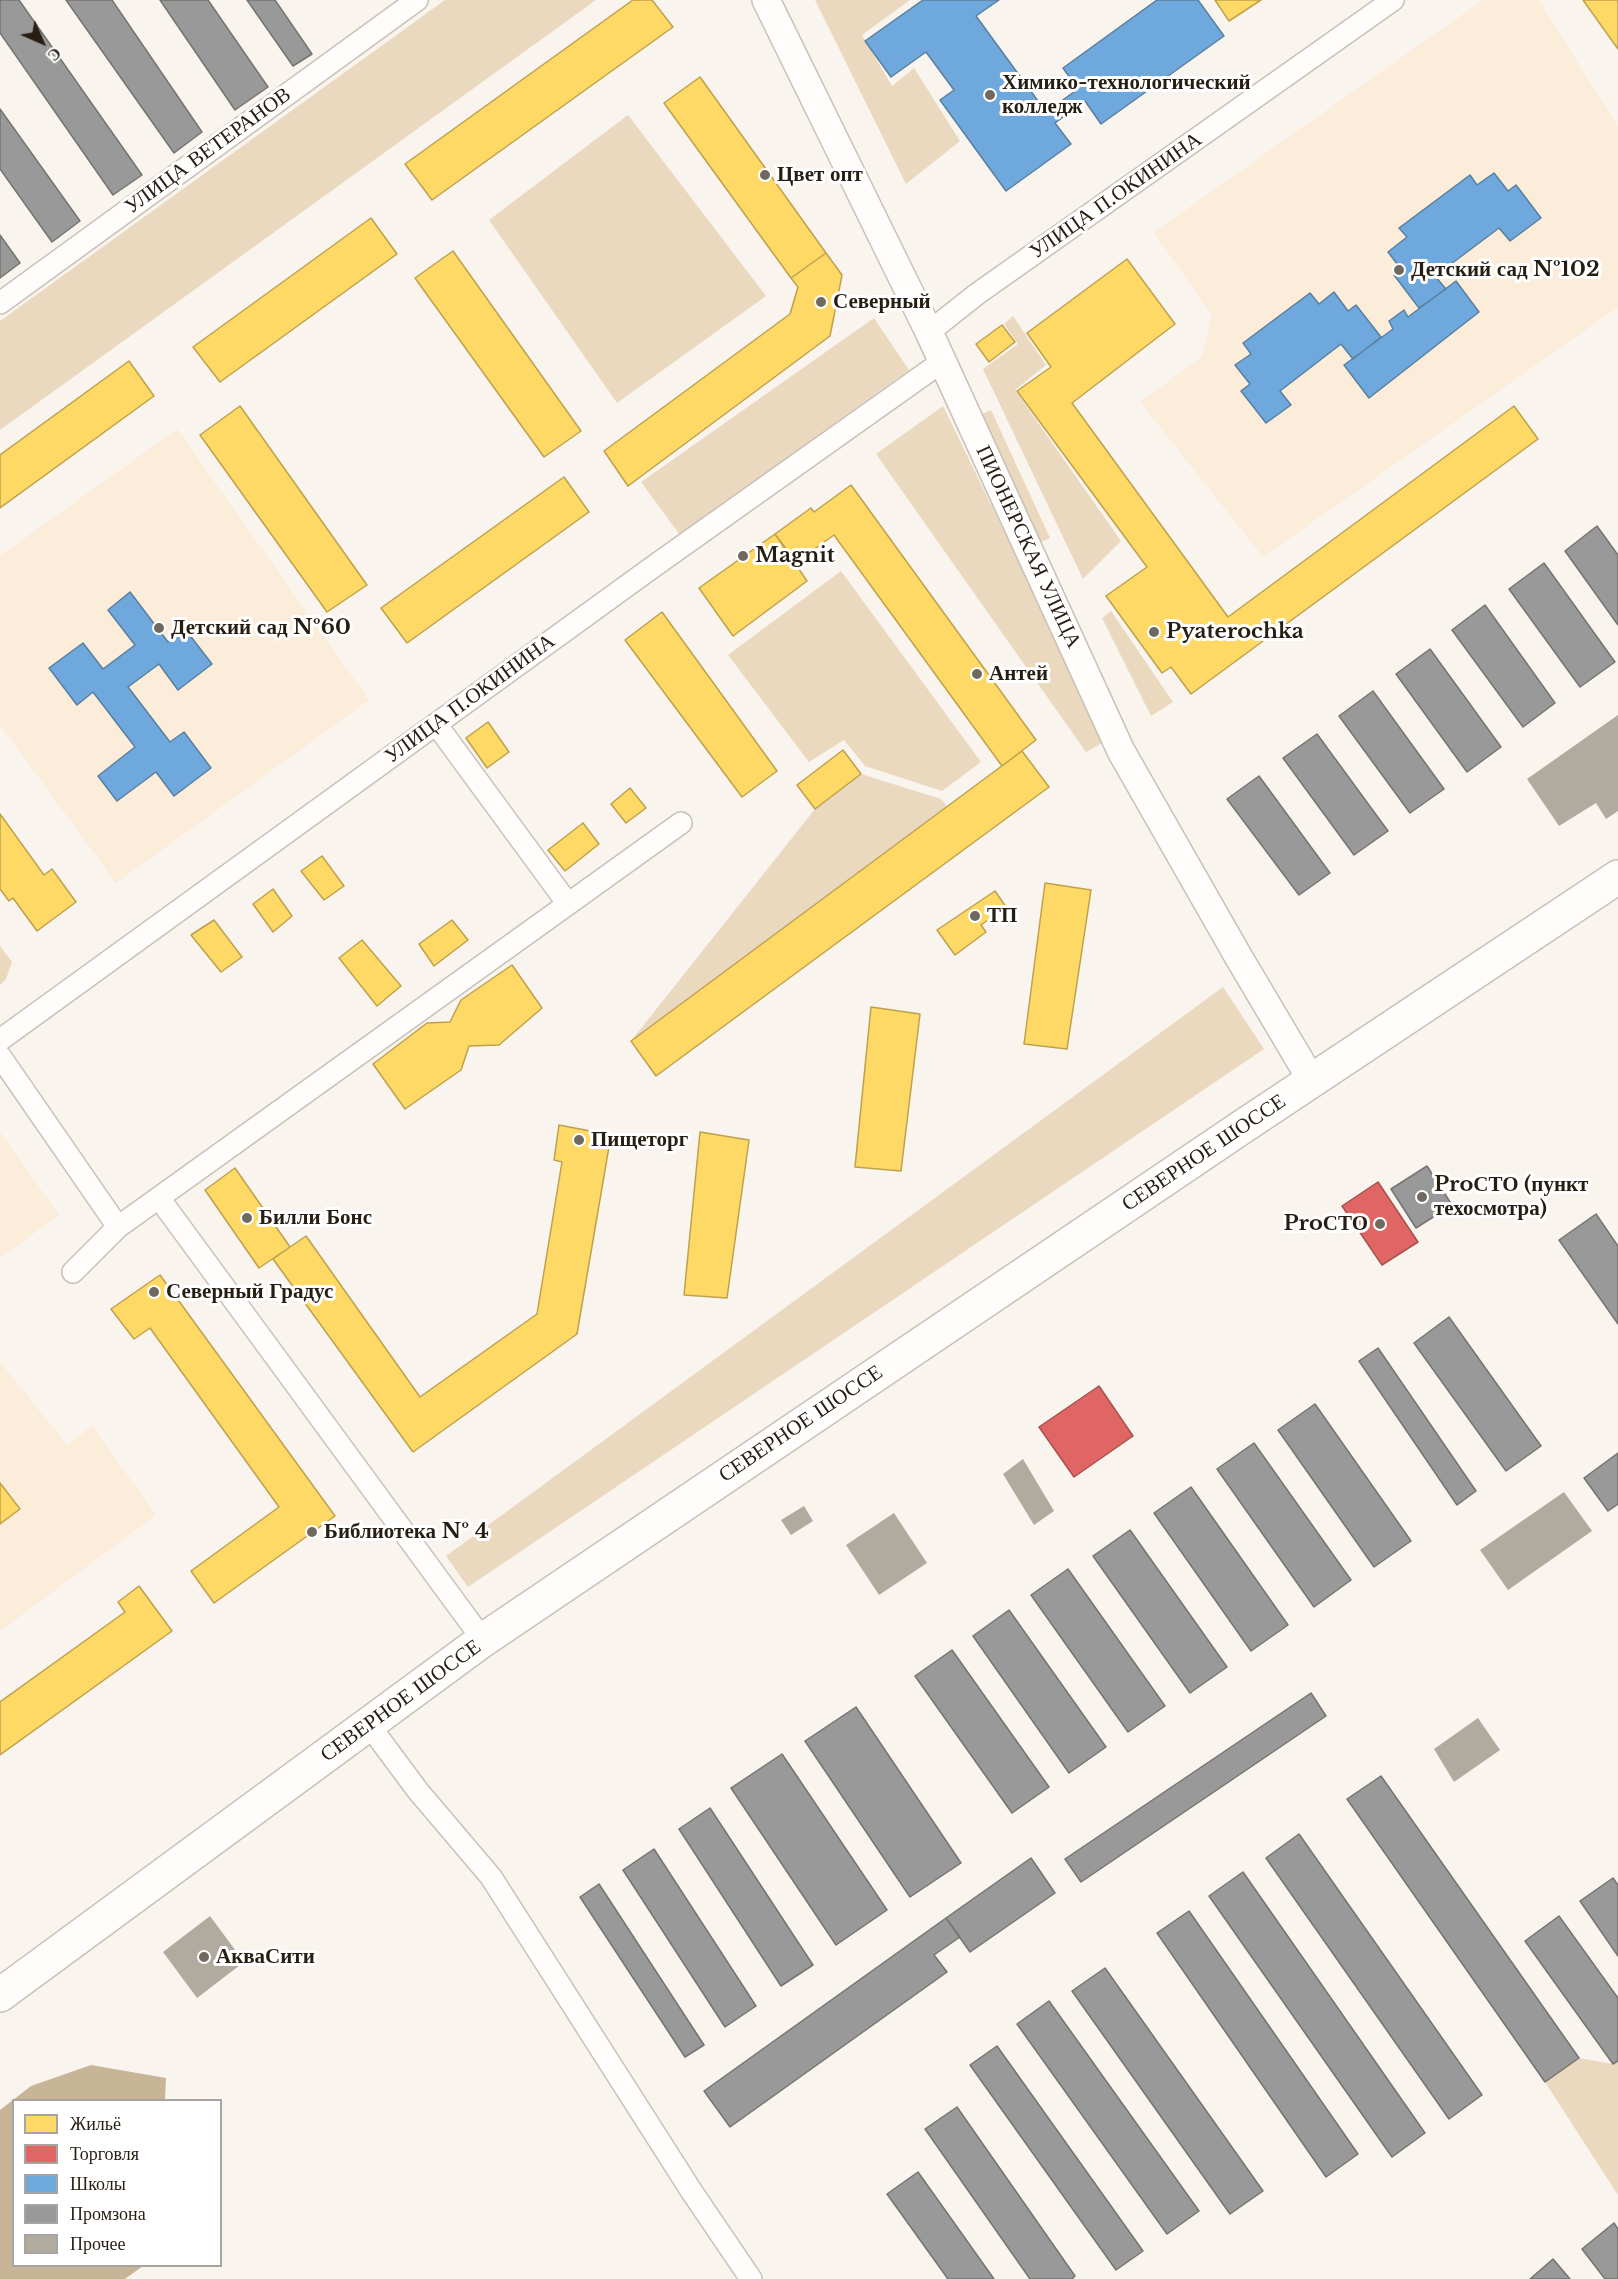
<!DOCTYPE html>
<meta charset="utf-8">
<style>
body{margin:0}
#map{position:relative;width:1618px;height:2279px;overflow:hidden;background:#f9f4ed;font-family:"Libre Baskerville",serif}
canvas{display:block}
.legend{position:absolute;left:12px;top:2099px;width:210px;height:168px;box-sizing:border-box;background:#fff;border:2px solid #a8a5a0;margin:0;padding:8px 10px;list-style:none;font-size:18px;color:#261e12}
.legend li{display:flex;align-items:center;gap:12px;height:30px}
.legend b{width:30px;border:2px solid #a8a5a0}
.north{position:absolute;left:12px;top:12px;width:60px;height:60px;-webkit-text-stroke:4px #fff;paint-order:stroke;rotate:135deg;font-size:16px;font-weight:700;line-height:24px;text-align:center;color:#261e12}
.north::after{content:'';display:block;margin:auto;width:21px;height:27px;background:#261e12;clip-path:polygon(50% 0,100% 100%,50% 72%,0 100%)}
</style>
<div id="map">
<canvas width="1618" height="2279"></canvas>
<ul class="legend">
<li><b style="height:16px;background:#ffd966"></b>Жильё</li>
<li><b style="height:16px;background:#e06666"></b>Торговля</li>
<li><b style="height:16px;background:#6fa8dc"></b>Школы</li>
<li><b style="height:16px;background:#999"></b>Промзона</li>
<li><b style="height:16px;background:#b1aa9f"></b>Прочее</li>
</ul>
<div class="north">С</div>
</div>
<script>
const context = document.querySelector('canvas').getContext('2d');
context.lineJoin = 'round';
function fillPath(path, color) {
  context.fillStyle = color;
  context.fill(path, 'evenodd');
}
function strokePath(path, color, width, dash) {
  context.strokeStyle = color;
  context.lineWidth = width;
  context.lineCap = dash ? 'butt' : 'round';
  context.setLineDash(dash || []);
  context.stroke(path);
}
function label(font, color, halo, rows, align = 'center') {
  context.font = font + ' "Libre Baskerville",serif';
  context.lineWidth = 6;
  context.setLineDash([]);
  context.textBaseline = 'middle';
  context.strokeStyle = halo;
  context.fillStyle = color;
  for (const [text, x, y, turn = 0] of rows) {
    context.save();
    context.translate(x, y);
    context.rotate((+turn || 0) * Math.PI / 180);
    context.textAlign = isNaN(turn) ? turn : align;
    if (halo) context.strokeText(text, 0, 0);
    context.fillText(text, 0, 0);
    context.restore();
  }
}
fillPath(new Path2D(`
 M1483,0H1539L1618,127V307L1263,557L1140,402L1202,357L1212,316L1154,232Z
 M177,429L369,700L116,883L0,725V556Z
 M0,1132L59,1215L0,1258Z
 M0,1362L67,1445L92,1426L156,1515L0,1631Z`), '#fbedd9');
fillPath(new Path2D(`
 M445,0H596L0,430V321Z
 M815,0H910L862,35L892,86L914,68L960,141L906,184Z
 M628,115L766,296L617,403L489,220Z
 M1013,316L1046,365L1015,390L1121,541L1083,579L983,369L1018,344L1004,324Z
 M874,318L909,370L680,535L641,482Z
 M943,406L1106,741L1086,752L876,454Z
 M991,410L1050,538L1035,545L976,417Z
 M841,571L981,762L942,791L865,766L844,740L809,762L728,655Z
 M1111,611L1173,702L1151,716L1102,618Z
 M861,774L941,799L947,806L631,1041L815,809Z
 M0,946L12,962L6,979L0,985Z
 M1223,987L1264,1049L468,1587L446,1556Z
 M1579,2058L1613,2064L1618,2061V2195L1545,2082Z`), '#ead9bf');
fillPath(new Path2D(`
 M91,2065L166,2078L165,2100H14V2266H143L125,2279H0V2110L31,2086Z`), '#c8b597');
const homes = new Path2D(`
 M633,0H652L673,27L432,200L405,164Z
 M1215,0H1261L1229,21Z
 M1583,0H1618V49Z
 M700,77L826,253L791,278L664,103Z
 M371,218L397,254L220,382L193,347Z
 M453,251L581,431L544,457L415,278Z
 M826,253L842,275L830,336L628,486L604,451L790,314L798,287L791,278Z
 M1127,259L1175,324L1072,403L1228,617L1514,406L1538,439L1191,694L1171,667L1162,673L1106,596L1147,567L1017,391L1051,367L1027,333Z
 M1002,325L1015,342L989,362L976,344Z
 M129,361L154,396L0,508V455Z
 M240,406L367,585L327,612L200,435Z
 M564,477L589,512L407,643L381,608Z
 M851,485L1036,740L1002,766L834,535L796,562L775,534L811,508L814,512Z
 M775,534L807,581L733,636L699,588Z
 M662,612L777,771L742,797L625,640Z
 M488,722L509,752L487,768L466,738Z
 M843,750L861,774L815,809L797,785Z
 M1022,751L1049,787L656,1076L631,1041Z
 M630,788L646,808L626,823L611,804Z
 M0,814L44,875L52,869L76,902L37,931L13,898L9,901L0,889Z
 M583,823L599,844L565,871L548,850Z
 M322,856L344,886L324,900L301,871Z
 M1045,883L1091,890L1067,1049L1024,1044Z
 M273,889L292,916L273,932L253,904Z
 M995,891L1006,907L981,925L986,932L955,955L937,930Z
 M214,920L242,957L221,972L191,935Z
 M452,920L468,940L434,966L419,944Z
 M362,940L401,986L377,1006L339,958Z
 M512,965L542,1008L499,1045L469,1046L461,1070L405,1109L373,1064L427,1023L450,1022L461,1000Z
 M871,1007L920,1014L901,1171L855,1167Z
 M559,1125L611,1135L577,1334L413,1452L273,1259L306,1236L420,1397L537,1314L562,1162L554,1160Z
 M700,1132L749,1140L727,1298L684,1295Z
 M235,1168L290,1247L259,1268L205,1190Z
 M160,1275L335,1516L214,1603L191,1571L279,1507L150,1328L134,1339L111,1309Z
 M0,1483L20,1509L0,1524Z
 M139,1586L172,1631L0,1755V1702L125,1612L118,1602Z`);
fillPath(homes, '#ffd966');
strokePath(homes, '#bea14d', 1.5);
const shops = new Path2D(`
 M1378,1182L1418,1242L1382,1265L1342,1206Z
 M1099,1386L1133,1436L1074,1477L1039,1427Z`);
fillPath(shops, '#e06666');
strokePath(shops, '#a8504d', 1.5);
const schools = new Path2D(`
 M923,0H999L976,16L1046,112L1078,89L1063,68L1157,0H1198L1224,36L1101,124L1085,101L1055,123L1071,144L1006,191L940,100L954,90L926,52L891,77L865,41Z
 M1494,173L1508,191L1516,185L1541,218L1510,241L1499,228L1435,276L1446,289L1419,308L1394,275L1401,269L1388,252L1407,237L1399,228L1470,175L1477,185Z
 M1456,281L1479,312L1369,398L1344,365L1393,329L1389,321L1404,310L1408,317Z
 M1334,292L1348,311L1356,305L1381,337L1353,359L1341,344L1280,391L1291,405L1266,423L1241,391L1250,384L1235,365L1251,354L1243,343L1310,293L1319,304Z
 M130,592L168,642L185,629L212,664L178,690L159,664L128,687L170,742L184,732L211,768L174,796L156,772L117,801L98,776L135,747L93,692L77,705L49,668L83,643L103,669L135,645L108,610Z`);
fillPath(schools, '#6fa8dc');
strokePath(schools, '#597f9f', 1.5);
const industry = new Path2D(`
 M0,0H19L142,175L113,195L0,33Z
 M66,0H112L202,132L174,153Z
 M160,0H208L268,87L235,110Z
 M247,0H275L312,54L293,66Z
 M0,109L80,221L52,242L0,169Z
 M0,235L20,263L0,278Z
 M1597,526L1618,555V625L1565,551Z
 M1544,563L1615,662L1580,687L1509,589Z
 M1485,605L1555,703L1523,727L1452,630Z
 M1430,649L1501,747L1467,772L1396,674Z
 M1373,691L1444,789L1410,813L1339,716Z
 M1317,734L1388,831L1354,855L1283,758Z
 M1259,776L1330,873L1299,895L1227,799Z
 M1427,1166L1452,1205L1416,1228L1391,1189Z
 M1596,1214L1618,1246V1324L1559,1240Z
 M1449,1317L1541,1446L1506,1471L1414,1343Z
 M1378,1348L1476,1491L1457,1505L1359,1361Z
 M1315,1404L1411,1541L1374,1567L1278,1430Z
 M1254,1443L1351,1580L1314,1607L1217,1469Z
 M1618,1453V1504L1608,1511L1584,1478Z
 M1191,1487L1288,1625L1251,1651L1154,1513Z
 M1130,1530L1227,1667L1190,1693L1093,1556Z
 M1068,1569L1165,1706L1128,1732L1031,1595Z
 M1009,1610L1106,1747L1069,1773L973,1636Z
 M952,1650L1049,1787L1012,1813L915,1676Z
 M1311,1693L1326,1716L1081,1882L1065,1859Z
 M856,1707L961,1863L910,1897L805,1741Z
 M782,1754L887,1910L836,1945L731,1788Z
 M1381,1776L1579,2058L1545,2082L1347,1799Z
 M710,1808L813,1965L781,1986L679,1829Z
 M1299,1834L1482,2095L1449,2119L1266,1858Z
 M654,1849L756,2006L725,2027L623,1870Z
 M1031,1858L1055,1893L970,1952L946,1918Z
 M1243,1872L1425,2133L1392,2157L1209,1896Z
 M1613,1878L1618,1885V1956L1580,1901Z
 M599,1884L704,2045L685,2057L580,1897Z
 M1189,1911L1358,2154L1326,2177L1157,1933Z
 M1559,1916L1618,1998V2061L1613,2064L1525,1941Z
 M946,1918L960,1937L934,1955L947,1972L730,2127L704,2091Z
 M1105,1968L1263,2191L1230,2214L1072,1991Z
 M1049,2001L1199,2211L1167,2234L1017,2024Z
 M997,2046L1143,2251L1116,2270L970,2065Z
 M957,2107L1075,2276L1072,2279H1030L925,2129Z
 M918,2172L994,2279H948L887,2194Z
 M1614,2223L1618,2229V2279H1605L1582,2249Z
 M1553,2259L1570,2279H1530Z`);
fillPath(industry, '#999');
strokePath(industry, '#767470', 1.5);
fillPath(new Path2D(`
 M1618,715V811L1606,819L1596,803L1559,826L1527,779Z
 M1023,1459L1054,1511L1034,1525L1003,1474Z
 M1564,1492L1592,1531L1508,1590L1480,1550Z
 M804,1506L813,1521L791,1535L781,1520Z
 M894,1513L927,1563L879,1595L846,1545Z
 M1478,1718L1500,1750L1454,1782L1434,1749Z
 M210,1916L244,1962L197,1998L163,1952Z`), '#b1aa9f');
const minor = new Path2D(`
 M0,303L417,0
 M929,332L977,294L1393,0
 M436,724L568,904
 M0,1040L657,564L943,361
 M0,1056L118,1227
 M159,1198L483,1640
 M73,1272L118,1227L681,823
 M369,1725L418,1791L491,1877L692,2192L751,2279`);
const tertiary = new Path2D(`
 M766,0L929,332L1121,751L1238,956L1312,1081`);
const primary = new Path2D(`
 M0,1995L483,1640L1242,1127L1618,877`);
strokePath(minor, '#c7c1b8', 24);
strokePath(tertiary, '#c7c1b8', 30);
strokePath(primary, '#c7c1b8', 36);
strokePath(minor, '#fefdfc', 21);
strokePath(tertiary, '#fefdfc', 27);
strokePath(primary, '#fefdfc', 33);
for (const [x, y, r, color] of [
 [990,95,6,"#70695f"],
 [765,175,6,"#70695f"],
 [1399,270,6,"#70695f"],
 [821,302,6,"#70695f"],
 [743,556,6,"#70695f"],
 [159,628,6,"#70695f"],
 [1154,632,6,"#70695f"],
 [977,674,6,"#70695f"],
 [975,916,6,"#70695f"],
 [579,1140,6,"#70695f"],
 [1422,1197,6,"#70695f"],
 [247,1218,6,"#70695f"],
 [1380,1224,6,"#70695f"],
 [154,1292,6,"#70695f"],
 [312,1532,6,"#70695f"],
 [204,1957,6,"#70695f"]
]) {
  const dot = new Path2D();
  dot.arc(x, y, r, 0, 2 * Math.PI);
  context.fillStyle = color;
  context.fill(dot);
  strokePath(dot, '#fff', 2);
}
label('bold 21px', '#261e12', '#fff', [
 ["Химико-технологический",1002,83],
 ["колледж",1002,107],
 ["Цвет опт",777,175],
 ["Детский сад №102",1411,270],
 ["Северный",833,302],
 ["Magnit",755,556],
 ["Детский сад №60",171,628],
 ["Pyaterochka",1166,632],
 ["Антей",989,674],
 ["ТП",987,916],
 ["Пищеторг",591,1140],
 ["ProСТО (пункт",1434,1185],
 ["техосмотра)",1434,1209],
 ["Билли Бонс",259,1218],
 ["ProСТО",1368,1224,"right"],
 ["Северный Градус",166,1292],
 ["Библиотека № 4",324,1532],
 ["АкваСити",216,1957]
], 'left');
label('21px', '#261e12', '#fff', [
 ["УЛИЦА ВЕТЕРАНОВ",208,151,-36],
 ["УЛИЦА П.ОКИНИНА",1116,196,-35],
 ["ПИОНЕРСКАЯ УЛИЦА",1028,547,65],
 ["УЛИЦА П.ОКИНИНА",470,699,-36],
 ["СЕВЕРНОЕ ШОССЕ",1204,1153,-34],
 ["СЕВЕРНОЕ ШОССЕ",801,1424,-34],
 ["СЕВЕРНОЕ ШОССЕ",401,1701,-36]
]);
</script>
